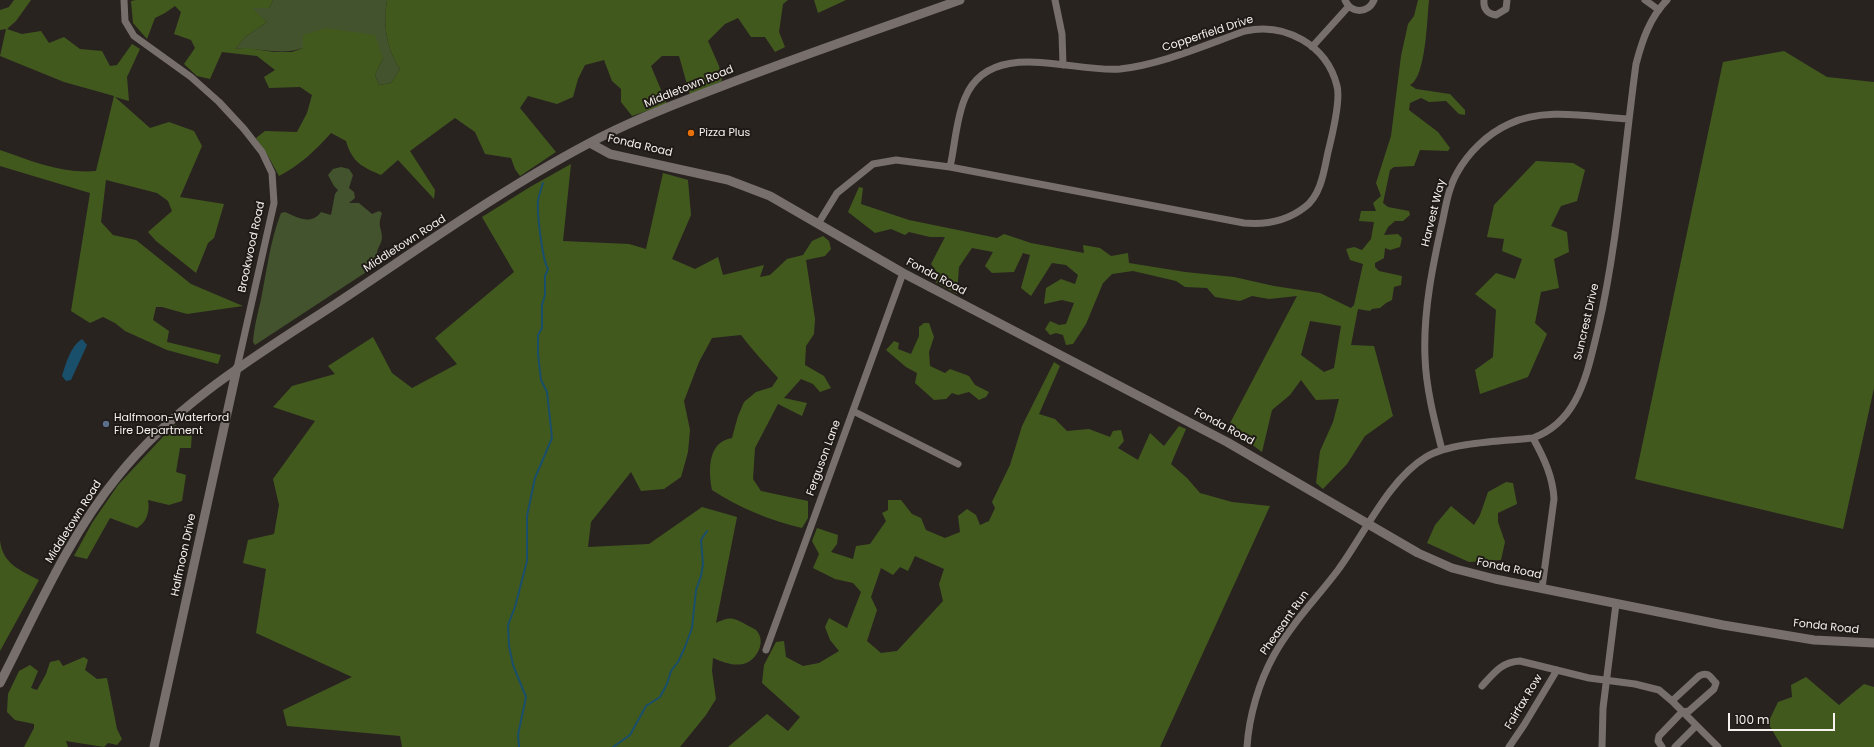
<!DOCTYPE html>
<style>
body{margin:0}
#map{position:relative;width:1874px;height:747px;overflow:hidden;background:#292320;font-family:Poppins,sans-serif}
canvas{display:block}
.scale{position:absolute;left:1728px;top:713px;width:107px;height:18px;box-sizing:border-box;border:2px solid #f5f1ee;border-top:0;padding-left:5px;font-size:12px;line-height:14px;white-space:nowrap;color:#f5f1ee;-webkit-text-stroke:3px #1f1a16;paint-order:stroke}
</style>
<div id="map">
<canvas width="1874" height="747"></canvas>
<div class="scale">100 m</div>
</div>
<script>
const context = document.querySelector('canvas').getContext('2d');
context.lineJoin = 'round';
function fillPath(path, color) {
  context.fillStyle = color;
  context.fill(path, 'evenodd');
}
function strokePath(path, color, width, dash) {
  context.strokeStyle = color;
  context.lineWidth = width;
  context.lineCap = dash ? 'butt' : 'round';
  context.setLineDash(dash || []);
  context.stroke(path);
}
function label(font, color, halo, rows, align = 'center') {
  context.font = font + ' Poppins,sans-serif';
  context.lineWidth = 4;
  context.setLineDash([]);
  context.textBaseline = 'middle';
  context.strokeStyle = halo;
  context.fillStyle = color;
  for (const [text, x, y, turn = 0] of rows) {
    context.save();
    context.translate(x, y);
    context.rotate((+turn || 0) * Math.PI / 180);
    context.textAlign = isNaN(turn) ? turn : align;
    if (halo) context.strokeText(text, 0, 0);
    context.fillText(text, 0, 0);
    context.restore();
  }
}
fillPath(new Path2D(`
 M273,0H387C383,25 386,48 400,69L391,83L379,85L375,75L383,58L303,48C280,56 258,47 235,49L245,37L267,22L251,8H269Z
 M341,167L349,169L353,175L349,188L354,192L355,198L349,203H359L372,214L379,211L382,213C377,228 382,227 382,238C381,247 373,250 380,263L255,345L253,342C254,327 258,313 261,299C267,270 270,241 281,213L285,212C297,217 311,226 321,212L331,215L335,194L338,190L334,186L328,175L333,169Z`), '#42532d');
fillPath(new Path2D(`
 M14,0H31L16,21L7,29L22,34L41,31L49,43L64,37L80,49L102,51L110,66L117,65L132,44L140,49L127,77L129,101L115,97L150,128L169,122L194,131L202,146L180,197L224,204L214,238L208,243L196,273L156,241L148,232L172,211L168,201L157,193L106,180L101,222L113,235L136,240L191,284L243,306L187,314L162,307H156L153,320L169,331L167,342L221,355L218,364L167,350L125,331L115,323L103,317L90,323L71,311L90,193L0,166V150C32,161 62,174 96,171L114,96L64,82L0,56L6,29L0,30V10L9,7Z
 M136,0H273L269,8H252L267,22L245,37L235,49L247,48L274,52H292L303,48V35L326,28L375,35L383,58L375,75L379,85L391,83L400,69C386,48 383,25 387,0H788L783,4L779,32L785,47L775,52L765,37H751L738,18L725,24L708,41L719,66L722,81L690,95L679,56H662L651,66L667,104L632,116L621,102V89L612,81L604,60L585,65L578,79L573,97L557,104L528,96L520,108L556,152L520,176L515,169L511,158L485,154L475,132L455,118L410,151L435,190L434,199L398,160L381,175C362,167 352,162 346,141L331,133C315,151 300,165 279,176L268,156L256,138L265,131L297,132L307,113L312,95L300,87L269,88L264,77L275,70L257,56L222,52L210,79L197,76L184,64L195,48L191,40L174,34L181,12L175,6L165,13L155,18L147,39L133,23L131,1Z
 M814,0H846L818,13Z
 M1418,0H1429C1427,18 1426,77 1410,85L1416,89L1450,94L1465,110V115L1459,114L1446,101L1429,102L1421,98L1410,103L1409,110L1438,132L1450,148L1448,151L1420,150L1414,166L1394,167L1390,170L1383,203L1388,207L1409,211L1410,215L1403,221H1395L1388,227L1384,235L1398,234L1402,238L1400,247L1390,250L1385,248L1384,258L1375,263V267L1379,271L1402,276L1401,285L1394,287L1392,300L1386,303L1380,308L1372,309L1370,311L1358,309L1351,345L1374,346L1393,416L1365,436L1347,464L1323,489L1316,483L1320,451L1333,422L1339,399L1316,400L1301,380L1290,395L1272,410L1262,452L1228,427L1297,296L1269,299L1252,296L1240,301L1215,297L1207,288L1185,287L1176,281L1133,271L1112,274L1103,283L1086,324L1073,344L1066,345L1063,335L1056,333L1050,335L1045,329L1050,321L1059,325L1066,324L1074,303L1062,300L1044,304L1046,288L1061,279L1075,284L1078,275L1066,265L1052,263L1031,296L1021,288L1030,255L1023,253L1014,272L992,273L985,266L993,252L972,248L959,267L957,294L935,282L936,271L931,264L945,237H930L909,232L905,235L891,229L875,233L848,212L859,187L863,188L861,204L909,220L997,238L1004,234L1031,243L1084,253L1083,245L1100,248L1111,256L1128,253L1129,263L1185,272L1234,277L1274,286L1320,293L1351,308L1354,305L1363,264L1350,260L1346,249L1354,247L1362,250L1371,239L1374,222L1359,221L1361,211H1376L1373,203L1381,196L1376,183L1391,136L1401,56L1408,24L1414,16ZM1310,321L1341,326L1334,368L1324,372L1301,355Z
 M1784,51L1827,77L1874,82V388L1843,529L1635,479L1723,62Z
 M1536,161L1573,163L1585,170L1577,201L1561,206L1551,226L1567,232L1569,252L1554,259L1559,288L1541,292L1535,323L1547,334L1528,377L1480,394L1475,370L1493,357L1496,310L1475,294L1496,273L1515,279L1522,259L1502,251L1504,239L1487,237L1494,205Z
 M571,164L563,241L629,244L646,249L663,173L688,180L691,215L672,259L695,269L718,257L723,275L764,265L760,277L770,275L787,259L803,255L812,241L823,236L829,241L831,249L825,256L806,260L815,319L814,334L806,346L805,365L824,376L831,388L820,392L813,384L801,379L784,398L807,403L802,416L778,404L755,448L753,479L761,491L808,501V518L802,528C771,521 738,507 712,490C708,469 708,442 732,438L738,416L744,402L756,392L772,387L778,378C766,364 752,350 741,335L712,338L699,362L684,401L690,430L688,452L681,477L664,489L641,491L631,472L591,522L588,547L649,544L702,507L737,517L716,623C730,617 731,617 745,624C748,626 753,628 756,630C767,641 757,661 743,664C732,666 723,662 713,658L712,671L716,699L706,715L680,747H402L400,736L287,726L283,710L352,677L256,633L266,569L243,563L248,540L274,534L279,505L273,479L315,421L273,407L292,386L335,374L328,366L373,337L392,373L412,388L457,364L435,338L514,272L482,217L530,187Z
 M924,323H929L934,337L929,352L930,366L945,373L950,369L969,376L975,385L989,392L986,397L979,400L969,392L958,395L952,393L946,399L934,400L915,383L917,373L906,367L886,350L894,341L899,343L898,349L911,354L919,336V327Z
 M1054,362L1060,366L1039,414L1055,419L1067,431L1089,429L1110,437L1113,431L1121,430L1124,441L1118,448L1138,460L1150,433L1164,446L1179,426L1186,429L1171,464L1187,478L1200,493L1232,502L1270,506L1160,747H728L767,714L788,731L800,717L762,683L764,665L776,642L784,641L786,657L803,666L819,663L839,651L830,640L825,627L829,618L847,628L861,592L853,583L835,579L813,568L819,554L812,541L817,528L838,535L837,544L831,552L853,559L856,546L870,544L886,521L882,513L888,510V500H901L912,514L921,518L926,530L945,538L960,532L958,516L967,509L976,515L980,525L989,521L995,508L992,502L1010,465L1022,426ZM915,556L944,569L939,584L943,601L897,651L881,653L867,641L877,610L871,597L881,568L893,575L900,567L908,571Z
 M174,425L192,431L191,448H180L176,472L186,475L182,501L169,505L148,500C150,511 147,522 137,528L110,518L87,559L74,556L92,523L118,485Z
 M1506,482L1513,483L1517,504L1498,513V522L1505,542L1501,560L1469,562L1427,543L1435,525L1451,506L1474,525L1480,515L1488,492Z
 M0,541C3,564 20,570 39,580L0,651Z
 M84,657L88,660L85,670L97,679L107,678L117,729L122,739L117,745L108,743L104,747L66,741L68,747H24L34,728V724L15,720L7,712L8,694L19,671L30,665L38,671L31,688L37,690L46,674L50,662L59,660L63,666Z
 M1806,677L1839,705L1864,684L1874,687V747H1782L1768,723L1778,702L1792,697L1791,685Z`), '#42591e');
fillPath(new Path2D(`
 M82,339L87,345L71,380L66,381L62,376C66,363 70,347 82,339Z`), '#1a4f6b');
strokePath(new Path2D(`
 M519,747L518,735L526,697L513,665L509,646L508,625L515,607L527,561V516L535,478L552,438L547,392L541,380L538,354V335L542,328V305L545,295V276L548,269C542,258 537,214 538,201C539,195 541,189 543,183
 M613,747L630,735L646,706L660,697L667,684L671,671L678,662L685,647L692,628L696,590L701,576L703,564L701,540L707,531`), '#1a4f6b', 2);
strokePath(new Path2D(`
 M124,0L125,21L134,36L191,77L219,102L244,129L262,152L272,173L274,203L237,368
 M1055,0L1062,34L1063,65
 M1345,0C1351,14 1368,14 1374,0
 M1484,0C1483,9 1488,14 1496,15L1506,9L1507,0
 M1645,0L1659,10
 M1312,47L1349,6
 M818,224L837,193L873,164L896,160L950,167L1244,223C1266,225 1287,221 1305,207C1321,195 1324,171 1328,152C1332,136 1341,101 1337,86C1327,45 1285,22 1245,31C1205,45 1163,64 1120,69C1072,73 990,37 965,98C956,119 955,145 950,167
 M853,411L958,464
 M1533,438C1544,458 1553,477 1554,499L1542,588
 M1442,450C1434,419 1426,388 1425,357C1423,311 1433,264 1443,219C1446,204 1449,187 1457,173C1468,153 1487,134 1509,124C1544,107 1591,117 1629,119
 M766,650L903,273
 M1482,686C1494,673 1501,662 1520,661L1589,678L1635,684L1659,690L1672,701L1718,747
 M1247,747C1249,716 1259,682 1274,655C1291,624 1317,598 1338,570C1364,535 1388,480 1426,457C1450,442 1505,441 1533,438C1552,431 1565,419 1575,401C1587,379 1592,353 1598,329C1618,242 1624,152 1636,64C1642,41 1650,17 1667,0
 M1509,747L1524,725L1557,670
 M1602,747L1603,708L1616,604
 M1662,747L1658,741L1659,736L1682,712L1689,711L1714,689L1716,683C1710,677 1708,671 1699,676L1672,701
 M1675,747L1696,726`), '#766f6b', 7);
strokePath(new Path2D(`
 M590,143L610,154L728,180L770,196L903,273L1227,442L1418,553L1452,568L1495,579L1723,625L1814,640L1874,643
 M0,683C36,613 68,537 118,476C177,402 259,354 337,303C423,246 509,184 601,137C641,117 683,101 725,85C803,55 882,28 960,0
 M154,747L237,368`), '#766f6b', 9);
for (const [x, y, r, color] of [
 [691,133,4,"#e8710a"],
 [106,424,4,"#5c6f8a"]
]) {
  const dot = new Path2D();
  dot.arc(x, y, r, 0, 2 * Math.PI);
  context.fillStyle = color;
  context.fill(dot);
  strokePath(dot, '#1f1a16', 1.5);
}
label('11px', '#f5f1ee', '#1f1a16', [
 ["Copperfield Drive",1208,34,-18],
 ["Middletown Road",689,87,-22],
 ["Fonda Road",640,146,13],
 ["Harvest Way",1434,213,-76],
 ["Middletown Road",405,244,-33],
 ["Brookwood Road",252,247,-78],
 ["Fonda Road",936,277,28],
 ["Suncrest Drive",1587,322,-77],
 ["Fonda Road",1224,427,28],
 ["Ferguson Lane",824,458,-70],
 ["Middletown Road",74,522,-58],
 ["Halfmoon Drive",184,555,-78],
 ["Fonda Road",1509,569,12],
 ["Pheasant Run",1285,623,-55],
 ["Fonda Road",1826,627,6],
 ["Fairfax Row",1524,702,-59]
]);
label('11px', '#f5f1ee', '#1f1a16', [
 ["Pizza Plus",699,133],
 ["Halfmoon-Waterford",114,418],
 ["Fire Department",114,431]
], 'left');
</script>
